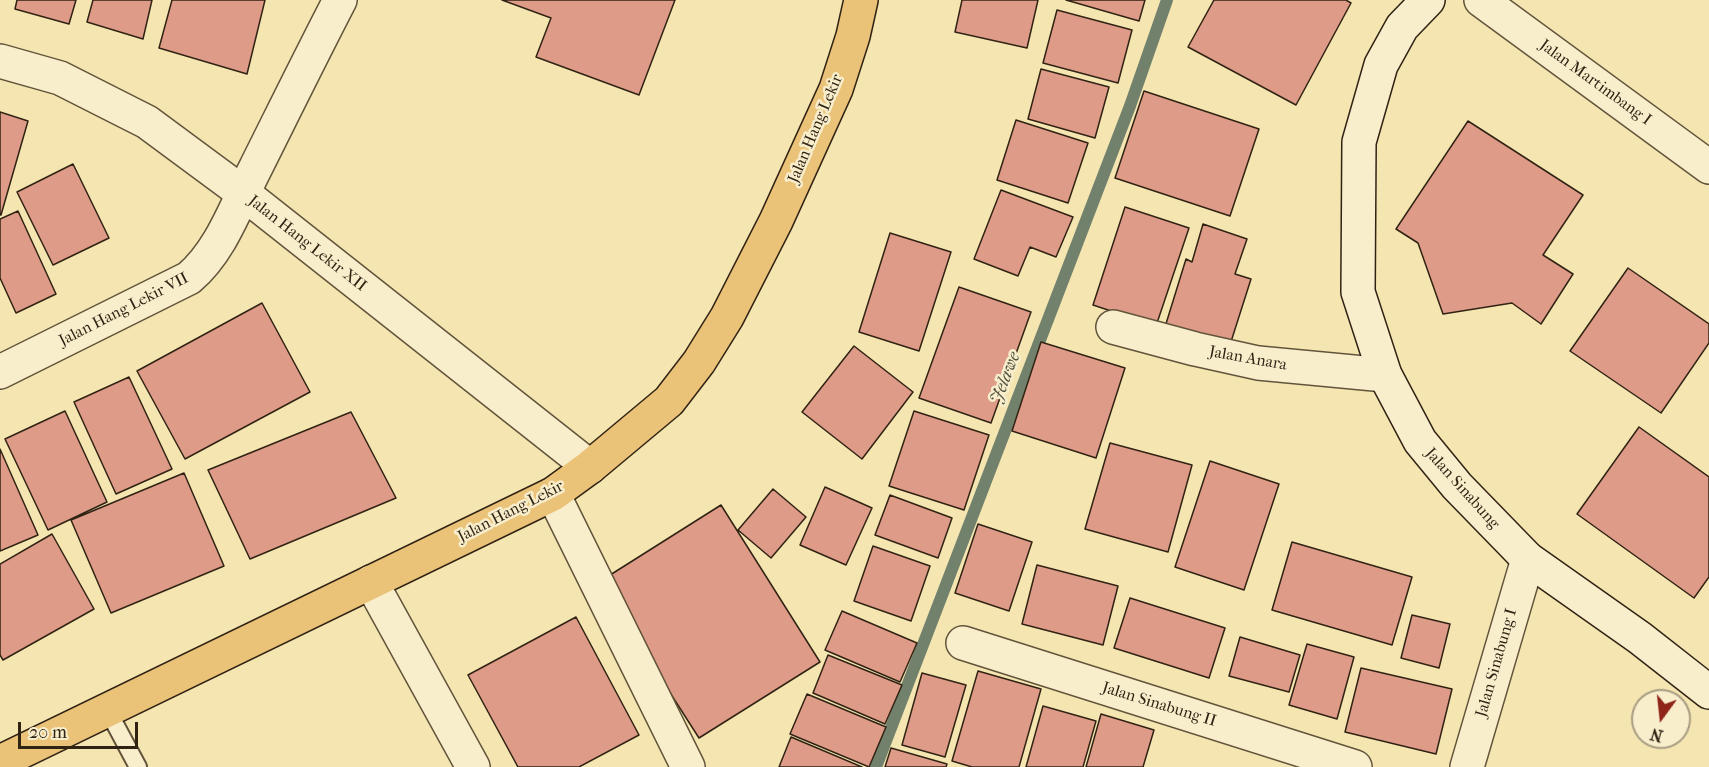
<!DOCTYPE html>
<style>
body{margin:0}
#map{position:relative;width:1709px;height:767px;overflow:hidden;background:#f4e5b1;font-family:"IM FELL French Canon",serif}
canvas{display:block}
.north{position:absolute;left:1631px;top:689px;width:60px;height:60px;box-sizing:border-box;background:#f8eecc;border:2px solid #a89d82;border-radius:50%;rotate:195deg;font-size:16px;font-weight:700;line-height:24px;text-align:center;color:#312314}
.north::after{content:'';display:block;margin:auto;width:21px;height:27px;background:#8f2418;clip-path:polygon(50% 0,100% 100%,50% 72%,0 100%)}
.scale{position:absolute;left:18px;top:722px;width:120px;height:27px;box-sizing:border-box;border:3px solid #312314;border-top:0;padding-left:8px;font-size:18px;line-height:21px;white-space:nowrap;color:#312314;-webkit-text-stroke:4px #f8eecc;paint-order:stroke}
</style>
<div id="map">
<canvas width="1709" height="767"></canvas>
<div class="north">N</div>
<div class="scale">20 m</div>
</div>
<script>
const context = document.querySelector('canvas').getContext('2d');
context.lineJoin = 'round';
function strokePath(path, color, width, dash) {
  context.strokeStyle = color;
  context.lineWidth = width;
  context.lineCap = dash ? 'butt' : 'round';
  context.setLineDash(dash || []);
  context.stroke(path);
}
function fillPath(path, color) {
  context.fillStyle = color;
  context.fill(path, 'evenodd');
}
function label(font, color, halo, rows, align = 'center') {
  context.font = font + ' "IM FELL French Canon",serif';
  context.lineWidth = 5;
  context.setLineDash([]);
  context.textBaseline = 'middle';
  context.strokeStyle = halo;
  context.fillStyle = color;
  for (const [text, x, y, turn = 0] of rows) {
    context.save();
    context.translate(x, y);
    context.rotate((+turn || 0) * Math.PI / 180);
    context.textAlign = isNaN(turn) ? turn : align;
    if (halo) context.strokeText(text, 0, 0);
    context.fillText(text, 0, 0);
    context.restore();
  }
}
strokePath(new Path2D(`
 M876,767L1130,106L1167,0`), '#72816c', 12);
const building = new Path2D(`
 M17,0H76L69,24L15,9Z
 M93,0H152L143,39L87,22Z
 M172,0H265L247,74L159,48Z
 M502,0H675L639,95L536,57L551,18Z
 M962,0H1038L1027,48L955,32Z
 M1066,0H1145L1139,21Z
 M1214,0H1346L1351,3L1296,105L1188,47Z
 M1057,10L1132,30L1118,83L1043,63Z
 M1041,69L1109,87L1095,138L1028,119Z
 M1144,91L1259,129L1230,216L1115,178Z
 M0,112L28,121L1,215H0Z
 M1016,120L1088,143L1068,203L997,180Z
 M1468,121L1583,195L1543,255L1573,274L1541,324L1512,303L1443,314L1418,243L1396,229Z
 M73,164L109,238L53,265L17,192Z
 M1001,190L1073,217L1056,257L1030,247L1018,276L974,259Z
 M1125,207L1189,228L1156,326L1093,305Z
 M18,211L56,294L16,313L0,278V219Z
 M1203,224L1247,239L1235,274L1251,279L1229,348L1165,327L1186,259L1192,262Z
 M890,233L951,252L919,351L859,332Z
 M1628,268L1709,324V343L1661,413L1570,351Z
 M959,287L1031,312L991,423L919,398Z
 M262,303L310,392L185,459L137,371Z
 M1041,342L1125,368L1096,458L1012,431Z
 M854,346L913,392L862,459L802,412Z
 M129,377L172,469L116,494L74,402Z
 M65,411L107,502L48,530L5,439Z
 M914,411L989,435L964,510L889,486Z
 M351,412L396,498L250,559L208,470Z
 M1639,427L1709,477V577L1694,598L1577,514Z
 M1110,443L1192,465L1168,552L1085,529Z
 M0,449L38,535L0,551Z
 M1210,461L1279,484L1244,590L1175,567Z
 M184,473L224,566L111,613L71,520Z
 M825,487L872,508L846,565L800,545Z
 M773,489L806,517L771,558L738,530Z
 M890,495L952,518L938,558L875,535Z
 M721,505L820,662L699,738L599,582Z
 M978,524L1032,542L1009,611L955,593Z
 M52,534L94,609L3,660L0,655V564Z
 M1292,542L1412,577L1392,645L1272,610Z
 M873,546L930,566L911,621L854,601Z
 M1037,565L1118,586L1103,645L1022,624Z
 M1130,598L1225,628L1209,678L1114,648Z
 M842,611L917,643L900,682L825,650Z
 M1412,615L1450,624L1439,668L1401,658Z
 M576,617L639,735L579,767H518L468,675Z
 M1240,637L1300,655L1289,692L1229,676Z
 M1307,644L1354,657L1337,719L1289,705Z
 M828,655L902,685L885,724L813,693Z
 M1361,668L1452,689L1436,754L1345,732Z
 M978,671L1041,689L1019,767H972L952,761Z
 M922,673L966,685L945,757L902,745Z
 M807,694L886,727L869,767L790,734Z
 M1043,706L1096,721L1083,767H1026Z
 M1101,714L1154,730L1143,767H1086Z
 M791,737L862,767H779Z
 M891,748L947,764L946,767H885Z`);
fillPath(building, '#de9b87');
strokePath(building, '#312314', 1.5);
const lane = new Path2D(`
 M108,711L138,767`);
const street = new Path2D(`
 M1481,0L1709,167
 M0,61L60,78L147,122L243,193L590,467
 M1113,327L1195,349L1258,363L1385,375
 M0,372L189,278C221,251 236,206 255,169C283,113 311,56 340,0
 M553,494L688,767
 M371,582L473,767
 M963,643L1355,767
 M1467,767L1528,559`);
const secondary = new Path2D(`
 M1428,0L1402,27L1381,65L1359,142L1358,292L1385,375L1420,441L1457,486L1528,559L1640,638L1709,692`);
const primary = new Path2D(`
 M0,762L553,494L590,467L669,401L699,362L727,317L776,221L836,89L853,36L861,0`);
strokePath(lane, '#62543b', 20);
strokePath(street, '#62543b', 36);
strokePath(secondary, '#312314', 36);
strokePath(primary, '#312314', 36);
strokePath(lane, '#f8eecc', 16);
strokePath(street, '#f8eecc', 33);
strokePath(secondary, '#f8eecc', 33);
strokePath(primary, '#eac278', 33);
label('16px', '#312314', '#f8eecc', [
 ["Jalan Martimbang I",1595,83,36],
 ["Jalan Hang Lekir",816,129,-67],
 ["Jalan Hang Lekir XII",307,244,38],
 ["Jalan Hang Lekir VII",124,310,-27],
 ["Jalan Anara",1248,359,10],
 ["Jalan Sinabung",1462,489,48],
 ["Jalan Hang Lekir",511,512,-27],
 ["Jalan Sinabung I",1497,663,-74],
 ["Jalan Sinabung II",1159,705,17]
]);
label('italic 18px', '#515240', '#f8eecc', [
 ["Jelawe",1006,378,-69]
]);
</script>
